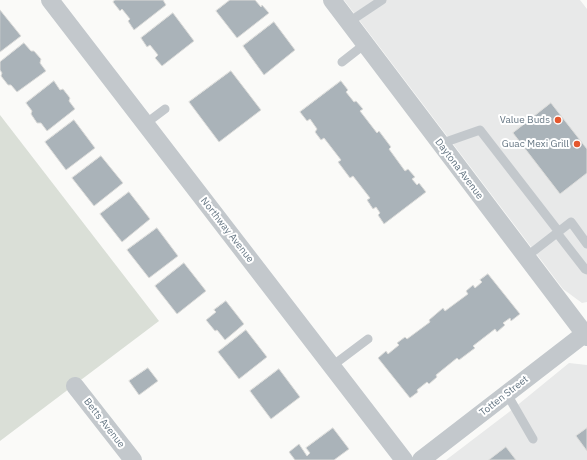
<!DOCTYPE html>
<style>
body{margin:0}
canvas{display:block;background:#fafaf8}
</style>
<canvas width="587" height="460"></canvas>
<script>
const context = document.querySelector('canvas').getContext('2d');
context.lineJoin = 'round';
function fillPath(path, color) {
  context.fillStyle = color;
  context.fill(path, 'evenodd');
}
function strokePath(path, color, width, dash) {
  context.strokeStyle = color;
  context.lineWidth = width;
  context.lineCap = dash ? 'butt' : 'round';
  context.setLineDash(dash || []);
  context.stroke(path);
}
function label(font, color, halo, rows, align = 'center') {
  context.font = font + ' "IBM Plex Sans",sans-serif';
  context.lineWidth = 4;
  context.setLineDash([]);
  context.textBaseline = 'middle';
  context.strokeStyle = halo;
  context.fillStyle = color;
  for (const [text, x, y, turn = 0] of rows) {
    context.save();
    context.translate(x, y);
    context.rotate((+turn || 0) * Math.PI / 180);
    context.textAlign = isNaN(turn) ? turn : align;
    if (halo) context.strokeText(text, 0, 0);
    context.fillText(text, 0, 0);
    context.restore();
  }
}
fillPath(new Path2D(`
 M344,0H580L587,9V302L582,303L563,289Z
 M569,363L587,365V460H446L509,412Z`), '#e8e9e9');
fillPath(new Path2D(`
 M0,115L159,321L0,441Z`), '#dadfd7');
const building = new Path2D(`
 M115,0H163L166,5L134,30L128,21L130,19L122,9L120,11L113,2Z
 M230,0H255L261,7L262,5L269,13L237,38L216,11Z
 M0,10L21,36L0,52Z
 M173,13L194,41L162,66L155,58L158,55L150,45L147,47L141,38Z
 M274,22L295,50L264,75L243,46Z
 M24,43L31,51H34L41,59L40,63L46,71L17,92L11,85H8L1,76L2,73L0,70V62Z
 M231,71L261,110L219,142L189,102Z
 M54,81L60,90L63,89L70,98L69,101L75,109L47,131L41,123H37L31,114L32,111L26,103Z
 M341,81L348,90L346,92L354,102L356,101L363,109L360,111L377,133L379,131L391,147L389,149L405,171L408,169L415,177L412,179L417,185L419,183L426,192L384,224L378,215L380,213L376,207L373,209L367,200L370,198L353,176L350,178L338,162L341,160L324,138L321,140L315,132L317,129L310,119L307,121L300,112Z
 M551,103L587,149V173L560,194L513,133Z
 M74,120L95,148L66,170L45,142Z
 M101,156L123,183L94,206L72,178Z
 M129,192L150,219L122,242L100,214Z
 M157,228L178,256L149,278L127,250Z
 M184,263L206,291L177,314L155,286Z
 M488,274L520,314L511,321L510,318L503,323L505,325L497,332L495,329L473,346L475,348L459,360L457,358L436,375L437,377L429,384L427,382L417,390L418,392L410,398L378,358L386,351L388,354L399,345L397,343L405,337L407,339L430,322L429,320L443,308L445,311L468,294L466,291L473,285L475,288L482,282L480,280Z
 M226,301L244,324L225,340L217,330L215,331L206,320L216,312L214,310Z
 M246,330L267,357L239,379L218,352Z
 M148,368L158,381L139,395L129,381Z
 M279,369L300,397L271,419L250,391Z
 M333,428L349,449L334,460H295L289,452L299,444L307,456L310,453L306,448Z
 M587,428V451L576,436Z
 M506,447L516,460H489Z`);
fillPath(building, '#aab3b9');
strokePath(building, '#dcdcda', 1);
strokePath(new Path2D(`
 M349,22L382,0
 M342,62L365,44
 M145,124L165,109
 M440,144L480,130L559,232
 M557,233L585,269L587,270
 M526,257L571,222L587,244
 M332,366L368,339
 M507,394L533,439`), '#c3c8cc', 9);
strokePath(new Path2D(`
 M50,0L404,460
 M332,0L587,337
 M75,386L133,460
 M421,460L587,332`), '#c3c8cc', 18);
for (const [x, y, r, color] of [
 [558,120,4,"#e4572e"],
 [577,144,4,"#e4572e"]
]) {
  const dot = new Path2D();
  dot.arc(x, y, r, 0, 2 * Math.PI);
  context.fillStyle = color;
  context.fill(dot);
  strokePath(dot, '#fff', 1.5);
}
label('10px', '#657683', '#fff', [
 ["Value Buds",550,120],
 ["Guac Mexi Grill",569,144]
], 'right');
label('10px', '#657683', '#fff', [
 ["Daytona Avenue",459,169,53],
 ["Northway Avenue",227,230,52],
 ["Totten Street",504,396,-38],
 ["Betts Avenue",104,423,52]
]);
</script>
